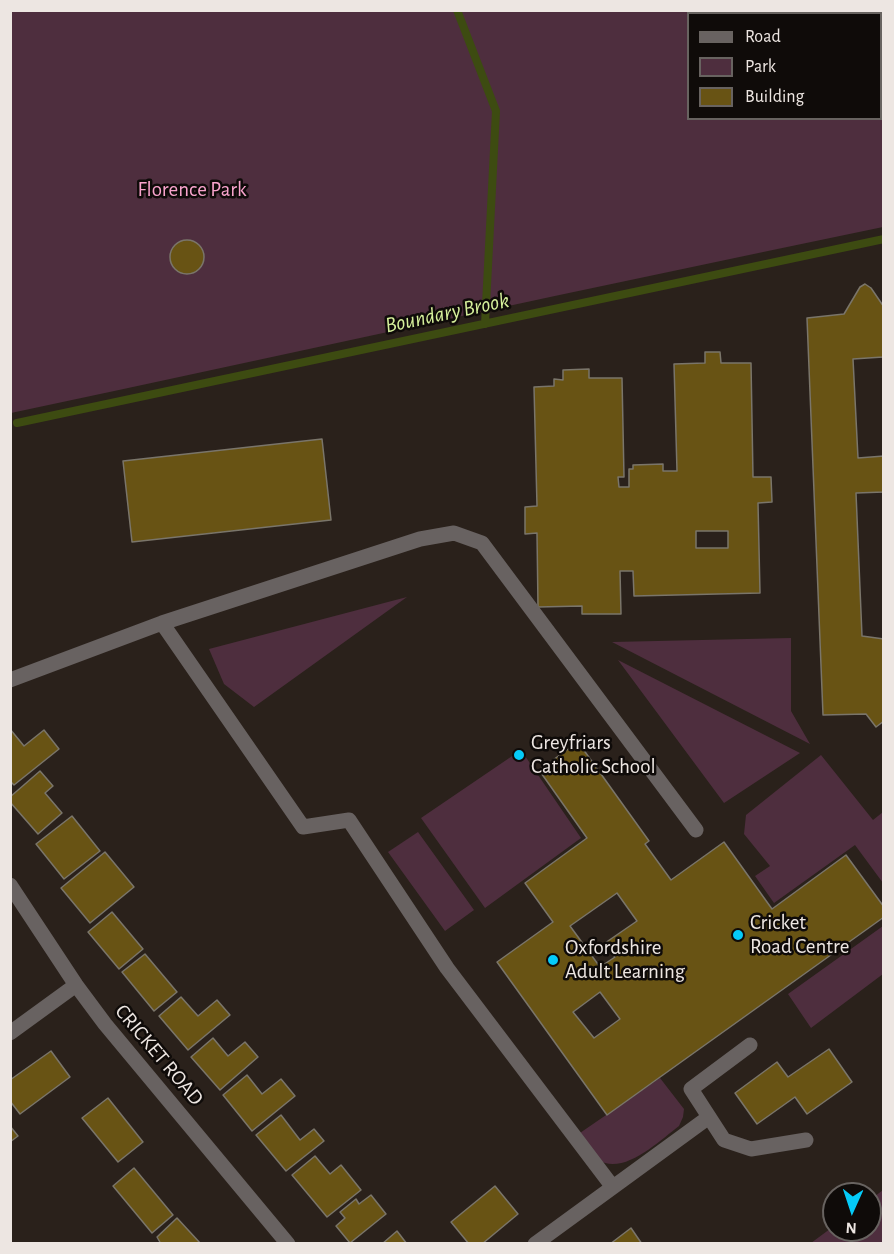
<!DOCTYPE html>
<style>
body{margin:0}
#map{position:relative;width:894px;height:1254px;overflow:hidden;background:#2a211b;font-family:"Alegreya Sans",sans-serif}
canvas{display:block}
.frame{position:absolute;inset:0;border:12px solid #ede6e2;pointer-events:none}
.legend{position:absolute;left:687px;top:12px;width:195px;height:108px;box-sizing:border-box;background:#0f0b09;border:2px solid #686360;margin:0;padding:8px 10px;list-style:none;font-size:18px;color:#ede6e2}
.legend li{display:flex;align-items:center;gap:12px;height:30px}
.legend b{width:30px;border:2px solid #686360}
.north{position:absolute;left:822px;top:1182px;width:60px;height:60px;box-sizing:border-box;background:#0f0b09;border:2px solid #686360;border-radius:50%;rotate:183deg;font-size:16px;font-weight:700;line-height:24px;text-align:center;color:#ede6e2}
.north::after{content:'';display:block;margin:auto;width:21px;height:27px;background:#05cbf9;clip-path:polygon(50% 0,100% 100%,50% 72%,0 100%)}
</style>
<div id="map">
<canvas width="894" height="1254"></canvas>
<div class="frame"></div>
<ul class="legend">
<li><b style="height:8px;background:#686261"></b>Road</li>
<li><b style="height:16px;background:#4e2e3e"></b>Park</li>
<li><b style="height:16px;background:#685314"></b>Building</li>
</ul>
<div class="north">N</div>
</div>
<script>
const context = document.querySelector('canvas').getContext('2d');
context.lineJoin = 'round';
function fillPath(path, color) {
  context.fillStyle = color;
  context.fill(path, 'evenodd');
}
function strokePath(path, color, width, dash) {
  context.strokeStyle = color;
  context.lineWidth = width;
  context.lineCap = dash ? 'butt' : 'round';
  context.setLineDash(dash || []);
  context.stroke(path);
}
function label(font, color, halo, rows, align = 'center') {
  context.font = font + ' "Alegreya Sans",sans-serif';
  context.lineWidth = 5;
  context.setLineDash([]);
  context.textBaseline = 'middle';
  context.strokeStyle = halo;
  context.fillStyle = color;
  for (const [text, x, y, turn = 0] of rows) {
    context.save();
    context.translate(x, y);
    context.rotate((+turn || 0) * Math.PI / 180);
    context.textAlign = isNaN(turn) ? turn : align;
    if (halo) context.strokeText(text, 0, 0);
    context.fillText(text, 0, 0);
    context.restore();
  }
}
fillPath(new Path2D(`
 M10,11H883V227C592,287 302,351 11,413ZM688,14H880V118H688Z
 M407,597L254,707L224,684L209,649Z
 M791,638V711L810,744L612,642Z
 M618,660L800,753L724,803Z
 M521,750L581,838L485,908L421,818Z
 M821,755L873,820L883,812V883L855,845L774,903L755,876L770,866L744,834L746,815Z
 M418,832L474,910L445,931L388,852Z
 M883,926V974L811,1028L788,994Z
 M660,1078L684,1109L683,1117L679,1126C659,1141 624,1176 598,1160C590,1154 584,1143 577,1135Z
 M883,1190V1243H811L834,1226V1230H870V1200Z`), '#4e2e3e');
strokePath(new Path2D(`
 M457,10L496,111L485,324
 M17,423L884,239`), '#3d4b11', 8);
const building = new Path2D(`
 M170 257a17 17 0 1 1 34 0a17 17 0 1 1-34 0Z
 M865,284L871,288L884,307L883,357L853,359L858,458L884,456V492L856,493L862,636L884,639V721L876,727L866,714L823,715L807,318L844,314L860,287Z
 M705,352H720L721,363H751L753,477H771L772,502L758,503L760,593L634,596L633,571H620L621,614H582V606L538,607L537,533L525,534V507L537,506L534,387L554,386V379L563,380V370L589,369V378H622L624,477H618L619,487H629V469H633V465L663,464V471H677L674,364L705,363ZM696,531H728V548H696Z
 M322,439L331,520L132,542L123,461Z
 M10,729L24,746L44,730L59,749L14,785L10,781Z
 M578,742L649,841L645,844L671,880L724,842L772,909L846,855L884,907V917L607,1115L497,962L553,922L525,883L587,838L539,770ZM617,893L637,921L605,943L615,957L600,967L570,926ZM600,992L620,1019L594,1038L573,1012Z
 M40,771L53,786L45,793L62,813L38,834L10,802V797Z
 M72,816L100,851L64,879L36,844Z
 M105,852L134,887L90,923L61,888Z
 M112,912L143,949L119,969L88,932Z
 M145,954L177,992L154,1011L122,972Z
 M181,997L198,1016L217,1000L230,1015L188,1050L159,1016Z
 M213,1038L228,1056L245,1042L258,1057L220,1090L191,1057Z
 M829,1049L852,1082L807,1114L795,1097L757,1124L735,1093L777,1062L788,1077Z
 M51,1051L70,1077L20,1114L10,1101V1080Z
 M247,1075L262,1094L281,1079L295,1096L252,1131L223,1095Z
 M108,1098L143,1142L118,1162L82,1118Z
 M281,1115L300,1140L314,1129L324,1141L286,1171L256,1135Z
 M10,1126L18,1136L10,1142Z
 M315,1156L330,1174L341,1165L361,1190L327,1217L292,1175Z
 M134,1168L173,1215L152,1233L113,1186Z
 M495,1186L518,1214L482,1244H469L451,1222Z
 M371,1195L386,1214L350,1243L336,1226L345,1218L340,1212L356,1199L359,1204Z
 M177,1218L201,1244H161L157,1237Z
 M631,1228L642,1244H610Z
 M397,1231L407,1244H382Z`);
fillPath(building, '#685314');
strokePath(building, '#7a756a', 1.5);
strokePath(new Path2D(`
 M162,623L420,539L454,533L482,543L696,830
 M10,680L162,623L303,827L349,820L447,968L612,1186
 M10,885L76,985L105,1024L288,1244
 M10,1033L76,985
 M750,1045L691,1089L724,1140L751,1149L806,1140
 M535,1244L709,1117`), '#686261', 15);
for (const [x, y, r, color] of [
 [519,755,6,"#05cbf9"],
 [738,935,6,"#05cbf9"],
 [553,960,6,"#05cbf9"]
]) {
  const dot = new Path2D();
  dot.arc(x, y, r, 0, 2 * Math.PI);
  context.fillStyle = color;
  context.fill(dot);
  strokePath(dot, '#0f0b09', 2);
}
label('21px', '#f8a3cc', '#0f0b09', [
 ["Florence Park",192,190]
]);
label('21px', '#ede6e2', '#0f0b09', [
 ["Greyfriars",531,743],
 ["Catholic School",531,767],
 ["Cricket",750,923],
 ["Road Centre",750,947],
 ["Oxfordshire",565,948],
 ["Adult Learning",565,972]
], 'left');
label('21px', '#ede6e2', '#0f0b09', [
 ["CRICKET ROAD",159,1055,50]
]);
label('italic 22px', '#d6f09b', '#0f0b09', [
 ["Boundary Brook",447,313,-12]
]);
</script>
